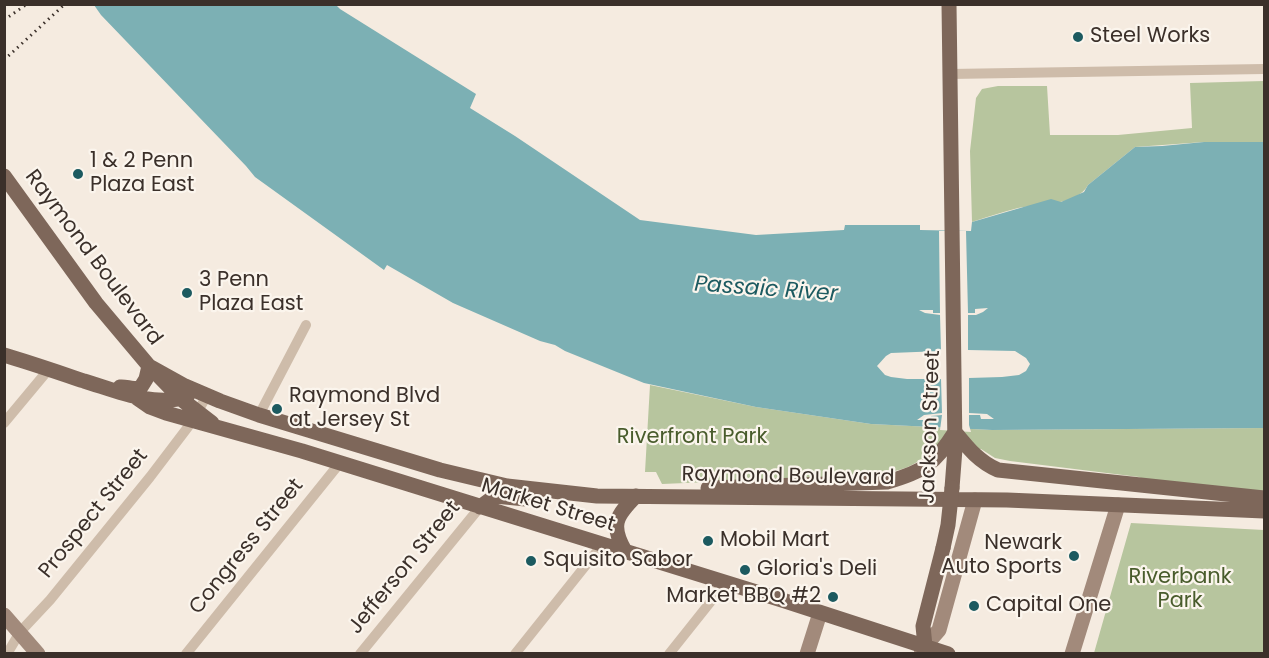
<!DOCTYPE html>
<style>
body{margin:0}
#map{position:relative;width:1269px;height:658px;overflow:hidden;background:#f5ebe0;font-family:Poppins,sans-serif}
canvas{display:block}
.frame{position:absolute;inset:0;border:6px solid #3b302a;pointer-events:none}
</style>
<div id="map">
<canvas width="1269" height="658"></canvas>
<div class="frame"></div>
</div>
<script>
const context = document.querySelector('canvas').getContext('2d');
context.lineJoin = 'round';
function fillPath(path, color) {
  context.fillStyle = color;
  context.fill(path, 'evenodd');
}
function strokePath(path, color, width, dash) {
  context.strokeStyle = color;
  context.lineWidth = width;
  context.lineCap = dash ? 'butt' : 'round';
  context.setLineDash(dash || []);
  context.stroke(path);
}
function label(font, color, halo, rows, align = 'center') {
  context.font = font + ' Poppins,sans-serif';
  context.lineWidth = 4.5;
  context.setLineDash([]);
  context.textBaseline = 'middle';
  context.strokeStyle = halo;
  context.fillStyle = color;
  for (const [text, x, y, turn = 0] of rows) {
    context.save();
    context.translate(x, y);
    context.rotate((+turn || 0) * Math.PI / 180);
    context.textAlign = isNaN(turn) ? turn : align;
    if (halo) context.strokeText(text, 0, 0);
    context.fillText(text, 0, 0);
    context.restore();
  }
}
fillPath(new Path2D(`
 M1264,81V142H1204L1135,147L1088,185C1077,206 1038,204 1018,208C1002,212 987,217 972,222L970,151L976,98L982,89L998,86H1047L1050,135H1118L1192,128L1190,83Z
 M650,385L756,407L871,424L992,430L1264,428V493L1145,480L1139,477L1010,461L995,458L981,449L932,450C913,468 902,470 876,475L662,484L656,472H645Z
 M1131,523L1264,530V653H1094Z`), '#b7c59e');
fillPath(new Path2D(`
 M94,5H336L340,9L476,94L470,108L515,136L640,220L756,235L844,230L845,225H920V230L971,231L972,222L1051,199L1061,202L1084,192L1088,185L1135,147L1162,146L1204,142H1264V428L992,430L871,424L756,407L644,383L565,351L555,345L540,341L453,303L387,265L384,270L255,177L246,166L101,15Z`), '#7cb0b4');
fillPath(new Path2D(`
 M939,231H966L968,313H975V309L988,308L983,312L976,315H968V350L1015,351L1026,358L1030,364L1026,371L1019,375L1002,377L969,378V413L987,414L994,419H981L980,415H969V425L971,432L940,430L942,415L931,416V420H917L924,415L942,413L941,379H907L891,377L885,375L877,366L886,356L891,353L941,351L940,315L925,313L919,310H933V313H940Z`), '#f5ebe0');
strokePath(new Path2D(`
 M950,74L1264,69
 M259,415L306,325
 M4,423L49,369
 M7,654L20,632L50,600L150,477L188,427L207,396
 M186,654L339,464
 M360,654L480,507
 M515,654L602,545
 M669,654L716,595L721,582`), '#cebcaa', 10);
strokePath(new Path2D(`
 M4,615L38,654
 M807,654L820,613
 M921,654L925,646L939,630L975,500
 M1072,654L1118,505`), '#a28a7b', 15);
strokePath(new Path2D(`
 M949,4L955,449L952,488
 M4,176L96,303L149,366L181,399L212,423
 M4,355C31,363 57,372 84,381C117,391 152,407 187,397
 M149,366L185,386L220,401L259,415L440,470L507,486L597,496L1007,500L1264,511
 M120,387C127,386 133,391 141,387L146,379L149,366
 M137,398L150,407L166,413L302,451L782,600L948,654
 M955,432C968,448 979,462 998,470L1264,498
 M708,488L887,482C923,472 935,464 955,432
 M480,507L495,496L526,499
 M625,551C610,525 616,516 636,496
 M925,646L923,626L943,548`), '#7e675a', 15);
strokePath(new Path2D(`
 M4,20L27,4
 M4,60L65,4`), '#3b302a', 3, [1.5, 4.5]);
strokePath(new Path2D(`
 M943,548L948,525L952,488`), '#7e675a', 15);
for (const [x, y, r, color] of [
 [1078,37,6,"#1c5a60"],
 [78,174,6,"#1c5a60"],
 [187,293,6,"#1c5a60"],
 [277,409,6,"#1c5a60"],
 [708,541,6,"#1c5a60"],
 [1074,556,6,"#1c5a60"],
 [531,561,6,"#1c5a60"],
 [745,570,6,"#1c5a60"],
 [833,597,6,"#1c5a60"],
 [974,606,6,"#1c5a60"]
]) {
  const dot = new Path2D();
  dot.arc(x, y, r, 0, 2 * Math.PI);
  context.fillStyle = color;
  context.fill(dot);
  strokePath(dot, '#fbf5ed', 2);
}
label('21px', '#3b302a', '#fbf5ed', [
 ["Steel Works",1090,37],
 ["1 & 2 Penn",90,162],
 ["Plaza East",90,186],
 ["3 Penn",199,281],
 ["Plaza East",199,305],
 ["Raymond Blvd",289,397],
 ["at Jersey St",289,421],
 ["Mobil Mart",720,541],
 ["Newark",1062,544,"right"],
 ["Auto Sports",1062,568,"right"],
 ["Squisito Sabor",543,561],
 ["Gloria's Deli",757,570],
 ["Market BBQ #2",821,597,"right"],
 ["Capital One",986,606]
], 'left');
label('21px', '#3b302a', '#fbf5ed', [
 ["Raymond Boulevard",93,258,53],
 ["Jackson Street",931,427,-88],
 ["Raymond Boulevard",788,477,1],
 ["Market Street",548,506,17],
 ["Prospect Street",94,514,-51],
 ["Congress Street",247,547,-51],
 ["Jefferson Street",405,568,-51]
]);
label('21px', '#495c2c', '#fbf5ed', [
 ["Riverfront Park",692,438],
 ["Riverbank",1180,578],
 ["Park",1180,602]
]);
label('italic 22px', '#1c5a60', '#fbf5ed', [
 ["Passaic River",766,290,4]
]);
</script>
